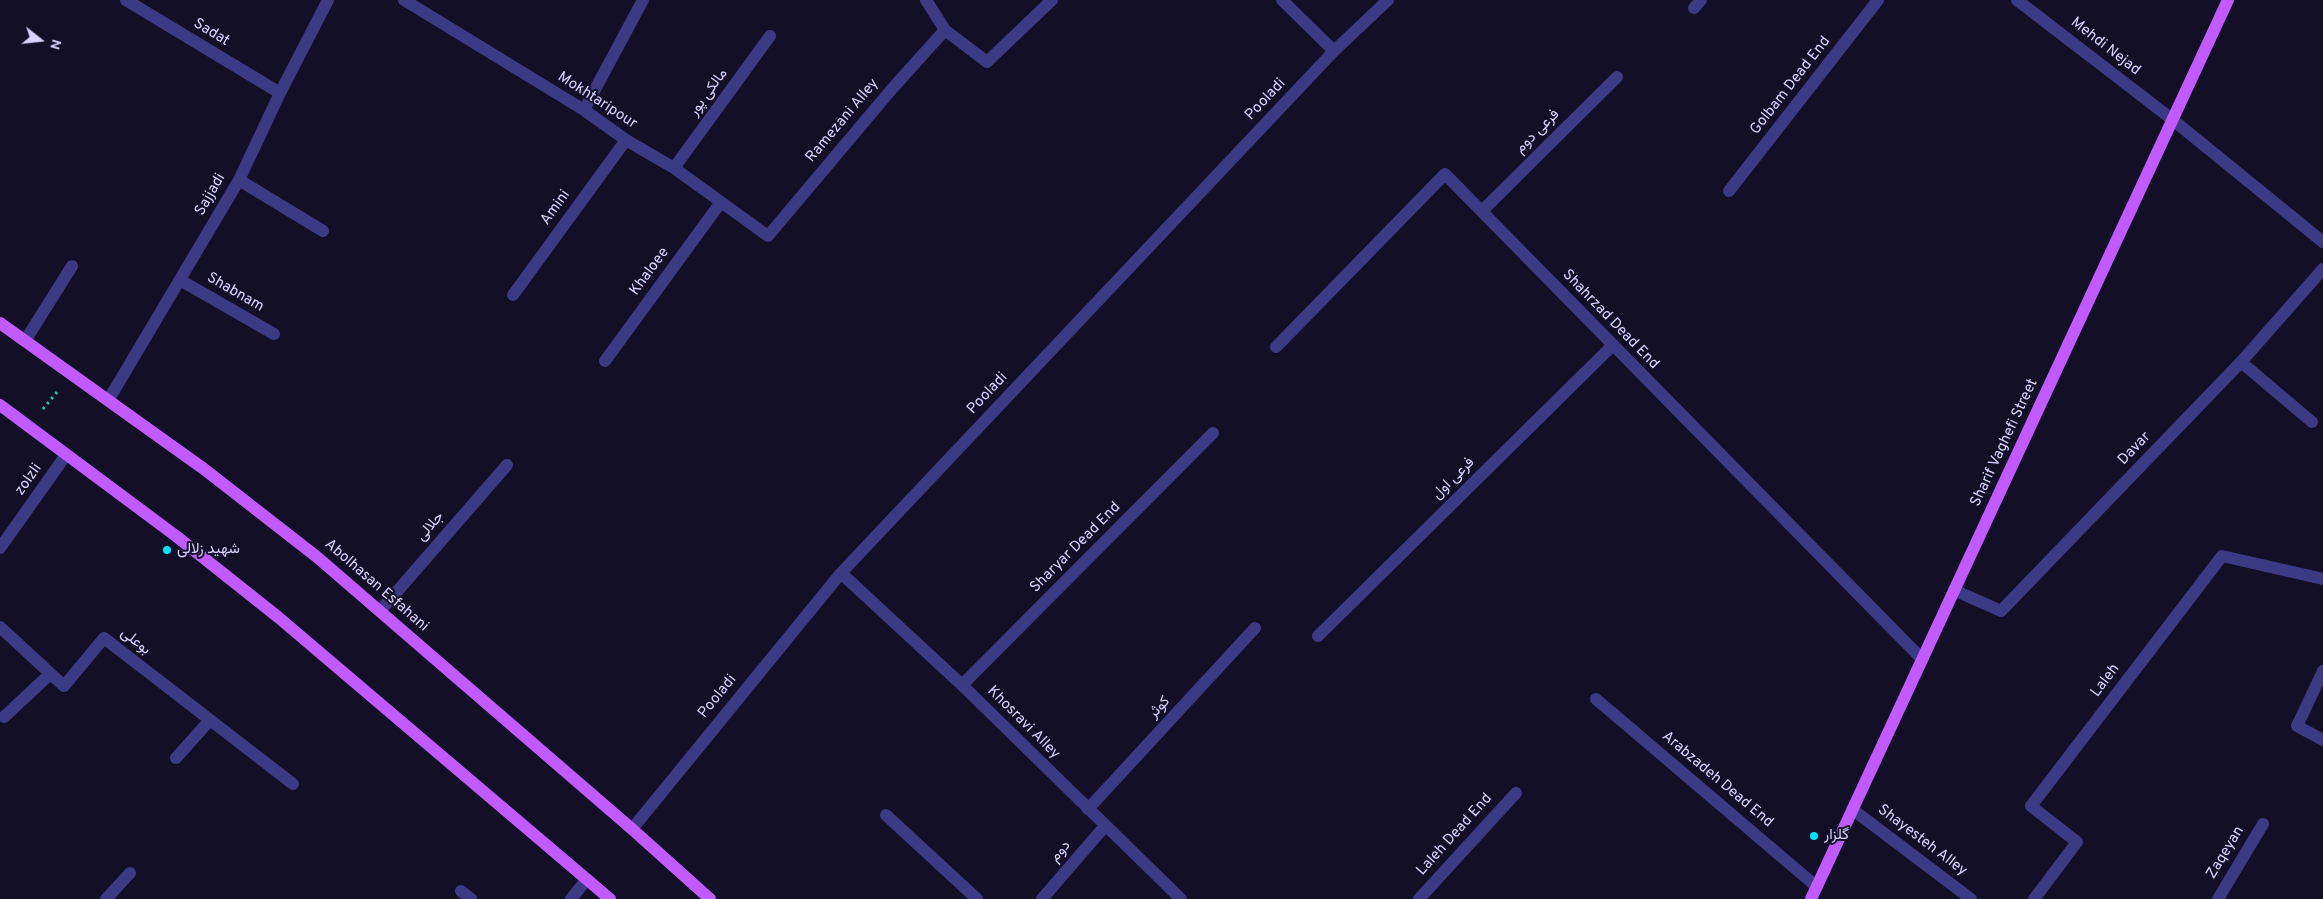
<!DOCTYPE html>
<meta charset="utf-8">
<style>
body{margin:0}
#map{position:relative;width:2323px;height:899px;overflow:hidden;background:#130f26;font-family:Overpass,sans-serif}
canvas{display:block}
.north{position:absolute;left:15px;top:15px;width:50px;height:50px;-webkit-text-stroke:4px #130f26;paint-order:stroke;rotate:106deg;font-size:14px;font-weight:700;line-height:20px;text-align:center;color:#d9d4ff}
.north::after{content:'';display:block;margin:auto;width:18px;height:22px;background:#d9d4ff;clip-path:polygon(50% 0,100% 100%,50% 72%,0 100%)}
</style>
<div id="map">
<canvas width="2323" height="899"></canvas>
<div class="north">N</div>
</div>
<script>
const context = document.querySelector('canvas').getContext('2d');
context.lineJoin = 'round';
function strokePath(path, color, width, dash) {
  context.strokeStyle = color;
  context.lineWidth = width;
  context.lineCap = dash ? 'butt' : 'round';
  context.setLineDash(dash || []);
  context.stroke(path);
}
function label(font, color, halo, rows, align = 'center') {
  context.font = font + ' Overpass,Vazirmatn,sans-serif';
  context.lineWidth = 4;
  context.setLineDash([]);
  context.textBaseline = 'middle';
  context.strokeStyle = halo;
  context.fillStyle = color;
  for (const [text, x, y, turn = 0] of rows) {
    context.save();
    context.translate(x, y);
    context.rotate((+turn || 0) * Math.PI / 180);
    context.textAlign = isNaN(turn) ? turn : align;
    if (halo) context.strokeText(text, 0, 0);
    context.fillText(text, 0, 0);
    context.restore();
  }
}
strokePath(new Path2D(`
 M43,409L57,392`), '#2fb8b0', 3, [2.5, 4]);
strokePath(new Path2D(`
 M126,0L280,93
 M404,0L584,110L626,140L674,168L768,236L891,90L945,30
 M926,0L945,30L987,62L1052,0
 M1282,0L1334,51
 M2017,0L2173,120L2323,242
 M1694,8L1701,0
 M584,110L643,0
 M674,168L770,36
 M239,180L323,231
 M1729,191L1878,0
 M1482,211L1617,77
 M180,280L274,334
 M513,295L626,140
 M25,341L72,266
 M1276,347L1445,174L1922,659
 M605,361L721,202
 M2241,362L2312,422
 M109,399L239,180L280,93L328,0
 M0,548L66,455
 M841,573L962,685L1181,899
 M1954,590L2001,611L2241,362L2323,269
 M380,611L507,465
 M0,627L64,686L104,638L293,784
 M1318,636L1612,346
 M2323,671L2297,726L2323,740
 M962,685L1213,433
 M1596,699L1817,887
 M4,717L50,674
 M176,758L210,720
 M1088,809L1255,628
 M1852,809L1971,899
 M886,815L977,899
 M632,829L841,573L1334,51L1388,0
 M461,891L471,899
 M106,899L130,873
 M571,899L587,879
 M1042,899L1105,826
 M1419,899L1516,793
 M2034,899L2077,842L2031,806L2222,556L2323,579
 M2218,899L2263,824`), '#3d3a85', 12);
strokePath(new Path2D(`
 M0,323L204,469L317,557L632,829L710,899
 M0,405L176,536L278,617L610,899
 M1811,899L2228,0`), '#c25bff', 12);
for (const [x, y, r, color] of [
 [167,550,5,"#00e5ff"],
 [1814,836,5,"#00e5ff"]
]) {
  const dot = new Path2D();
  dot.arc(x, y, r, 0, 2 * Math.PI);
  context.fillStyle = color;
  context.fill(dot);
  strokePath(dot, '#130f26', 2);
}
label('15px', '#d9d4ff', '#130f26', [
 ["Sadat",211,33,31],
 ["Mehdi Nejad",2105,47,38],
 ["Golbam Dead End",1791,86,-52],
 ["مالکی پور",709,93,-54],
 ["Pooladi",1266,100,-47],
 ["Mokhtaripour",597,101,33],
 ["Ramezani Alley",843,121,-50],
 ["فرعی دوم",1538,132,-45],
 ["Sajjadi",211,195,-60],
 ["Amini",556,208,-54],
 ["Khaloee",650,272,-54],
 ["Shabnam",235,293,30],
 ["Shahrzad Dead End",1610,320,46],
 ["Pooladi",988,394,-47],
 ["Sharif Vaghefi Street",2005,443,-65],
 ["Davar",2135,449,-46],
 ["فرعی اول",1454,479,-45],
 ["zolzli",29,480,-55],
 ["جلالی",431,527,-49],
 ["Sharyar Dead End",1076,548,-45],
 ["Abolhasan Esfahani",376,586,41],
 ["بوعلی",135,642,38],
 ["Laleh",2106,681,-53],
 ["Pooladi",718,697,-51],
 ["کوثر",1160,708,-47],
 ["Khosravi Alley",1023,723,45],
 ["Arabzadeh Dead End",1717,780,40],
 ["Laleh Dead End",1455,835,-48],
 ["Shayesteh Alley",1922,841,37],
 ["دوم",1061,852,-49],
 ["Zaqeyan",2226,853,-59]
]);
label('15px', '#d9d4ff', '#130f26', [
 ["شهید زلالی",177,550],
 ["گلزار",1824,836]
], 'left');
</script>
